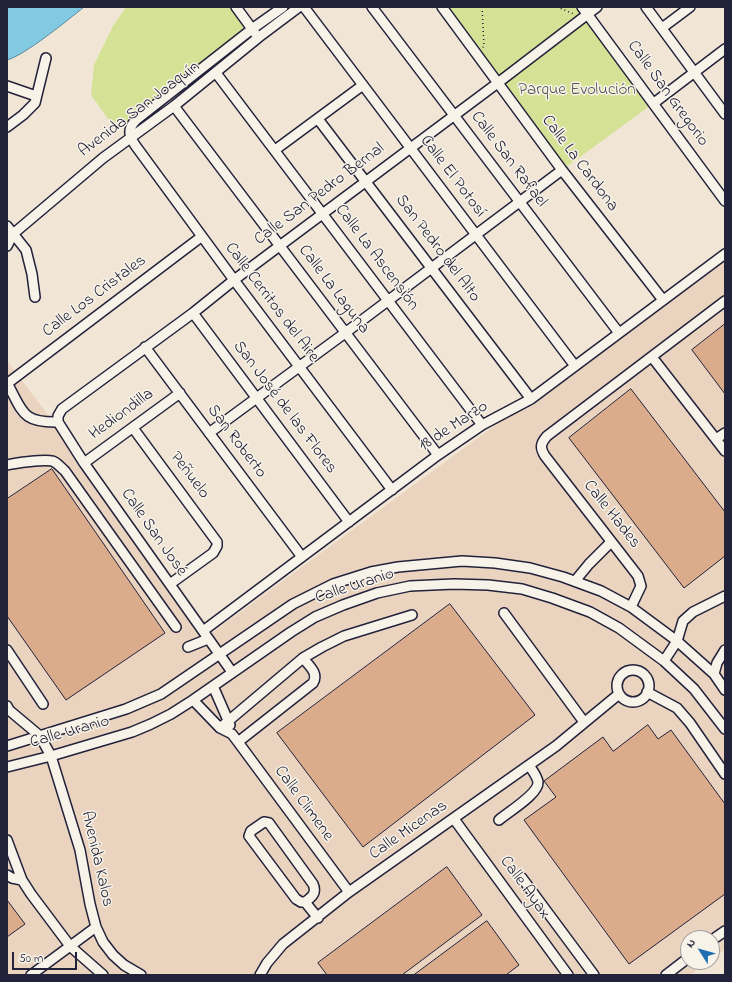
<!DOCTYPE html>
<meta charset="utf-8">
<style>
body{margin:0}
#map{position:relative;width:732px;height:982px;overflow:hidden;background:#f1e5d5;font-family:"Indie Flower",sans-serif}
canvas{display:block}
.frame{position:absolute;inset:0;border:8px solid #22223b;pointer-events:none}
.north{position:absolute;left:680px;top:930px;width:40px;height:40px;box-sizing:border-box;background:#f7f3e8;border:1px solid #a29fa3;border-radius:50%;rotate:307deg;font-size:11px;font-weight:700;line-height:16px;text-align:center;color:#22223b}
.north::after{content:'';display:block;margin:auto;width:14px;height:18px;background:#1f6fb2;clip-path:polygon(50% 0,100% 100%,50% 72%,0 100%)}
.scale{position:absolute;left:12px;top:952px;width:65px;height:18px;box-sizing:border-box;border:2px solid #22223b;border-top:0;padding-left:5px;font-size:12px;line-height:14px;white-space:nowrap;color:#22223b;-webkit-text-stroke:3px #f7f3e8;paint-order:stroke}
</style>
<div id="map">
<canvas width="732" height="982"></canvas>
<div class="frame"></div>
<div class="north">N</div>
<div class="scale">50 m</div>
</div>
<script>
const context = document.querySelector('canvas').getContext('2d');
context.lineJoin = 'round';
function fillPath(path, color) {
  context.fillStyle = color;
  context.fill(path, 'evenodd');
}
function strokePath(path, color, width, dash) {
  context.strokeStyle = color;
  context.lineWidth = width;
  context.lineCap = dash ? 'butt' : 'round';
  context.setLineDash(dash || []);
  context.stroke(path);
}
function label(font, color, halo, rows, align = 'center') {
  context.font = font + ' "Indie Flower",sans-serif';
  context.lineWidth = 3;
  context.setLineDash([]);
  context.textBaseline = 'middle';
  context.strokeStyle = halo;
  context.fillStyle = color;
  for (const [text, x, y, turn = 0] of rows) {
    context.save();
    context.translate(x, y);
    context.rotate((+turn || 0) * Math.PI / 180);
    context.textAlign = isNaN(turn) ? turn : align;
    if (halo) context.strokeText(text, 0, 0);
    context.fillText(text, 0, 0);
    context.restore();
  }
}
fillPath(new Path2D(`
 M725,257V949L712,959V938H688V962H707L690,975H7V361L213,632Z`), '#ead4bf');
fillPath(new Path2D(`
 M126,7H236L252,29L130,127H114L91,95L94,65L113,26Z
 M442,7H582L654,103L562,170Z`), '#d5e295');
const water = new Path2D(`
 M7,7H84C69,19 24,56 7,60Z`);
fillPath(water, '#81cae2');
strokePath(water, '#5b879f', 1);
const building = new Path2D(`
 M725,324V394L692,350Z
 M631,389L725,512V556L684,588L569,438Z
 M52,469L165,633L66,700L7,616V499Z
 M450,604L535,715L363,847L277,733Z
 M648,725L658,739L671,730L725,804V894L629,964L524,820L556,797L544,781L603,737L613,751Z
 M447,867L482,915L402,975H327L318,963Z
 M7,900L25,924L7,937Z
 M487,921L519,965L506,975H414Z`);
fillPath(building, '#daac8b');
strokePath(building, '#22223b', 1);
const minor = new Path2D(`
 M236,7L255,33
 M283,7L252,29L136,120C127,129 129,136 135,145L234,280L392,490
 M304,7L575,366
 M372,7L619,333
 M442,7L562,170L663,300
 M582,7L725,201
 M646,7L725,114
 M662,28L690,7
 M216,73L482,425
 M7,86L36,96
 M654,103L725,49
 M174,106L438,455
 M318,119L531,399
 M7,127L23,115L35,103L46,58
 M275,150L363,85
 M7,226L26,250L32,274L35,297
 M7,246L13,234L103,158L174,106L259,37L299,7
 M193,313L349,522
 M145,347L302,557
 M652,357L725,451
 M7,383C23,411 21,423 58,422
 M8,383L201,237
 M133,428L217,542V546L213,553L170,584
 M209,433L345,333L562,170
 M716,439L725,433
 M84,463L180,393
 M7,465C15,463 45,459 52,461C57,462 61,468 65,471L176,627
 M575,581L589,564L611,542
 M631,607L641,586L638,576L545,456C540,448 540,444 547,436L725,301
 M504,613L584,722
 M203,631L438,455L482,425L531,399L725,254
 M188,647L208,639
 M7,650L43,704
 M664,661L677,641L683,621L693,612L725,596
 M617 686a16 16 0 1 1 32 0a16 16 0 1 1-32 0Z
 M232,672L84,463L58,422V416L62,409L193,313L234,280L499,82L597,7
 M714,674L717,663L725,650
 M213,686L230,725
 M647,692L677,708L690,723L725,774
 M193,700L220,728L232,734L238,742L349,892
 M7,706L9,710L40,736L51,756L80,850L90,904L96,927L103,942L113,955L124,965L141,975
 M220,728L303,658L322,647L344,636L412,615
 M238,742L313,683C319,673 309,666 303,658
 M7,746L126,709L161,694L293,604L333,584L371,572L398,567L462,561L495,563L530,568L563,577L601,591L631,607L677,641L714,674L725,690
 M7,767L51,756L132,732L151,724L171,714L193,700L291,632L315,617L343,605L377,593L410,586L454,584L488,585L522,589L552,598L590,612L619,628L664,661L694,689L725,729
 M454,819L568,975
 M499,820C508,812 539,794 538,782C537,776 532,770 529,765
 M7,840L22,880L31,894L70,946L103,975
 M7,875L12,878L22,880
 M522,878L594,975
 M305,902C312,897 317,893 313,884L269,823L264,822L251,831L249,836L296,899L301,902H305L318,918
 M712,940L725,931
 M31,975L96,927
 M260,975L267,963L283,944L349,892L556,746L619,694
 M666,975L688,958`);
strokePath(minor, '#22223b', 12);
strokePath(new Path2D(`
 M482,7L484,46L482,48
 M557,7L574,14`), '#22223b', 1.5, [1, 3]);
strokePath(minor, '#f7f3e8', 9);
label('17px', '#4f5252', '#f7f3e8', [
 ["Parque Evolución",577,91]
]);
label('17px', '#22223b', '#f7f3e8', [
 ["Calle San Gregorio",667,94,54],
 ["Avenida San Joaquín",140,110,-37],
 ["Calle San Rafael",508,160,53],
 ["Calle La Cardona",579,164,53],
 ["Calle El Potosí",452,177,53],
 ["Calle San Pedro Bernal",320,195,-37],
 ["San Pedro del Alto",437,249,53],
 ["Calle La Ascensión",376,258,53],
 ["Calle La Laguna",333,290,53],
 ["Calle Los Cristales",95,297,-37],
 ["Calle Cerritos del Aire",271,303,53],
 ["San José de las Flores",284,408,53],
 ["Hediondilla",122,415,-36],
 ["18 de Marzo",454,427,-33],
 ["San Roberto",236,442,53],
 ["Peñuelo",189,476,53],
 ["Calle Hades",611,515,52],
 ["Calle San José",153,533,55],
 ["Calle Uranio",355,587,-18],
 ["Calle Uranio",70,733,-16],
 ["Calle Climene",303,804,54],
 ["Calle Micenas",409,831,-35],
 ["Avenida Kalos",96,859,77],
 ["Calle Ayax",524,888,54]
]);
</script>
